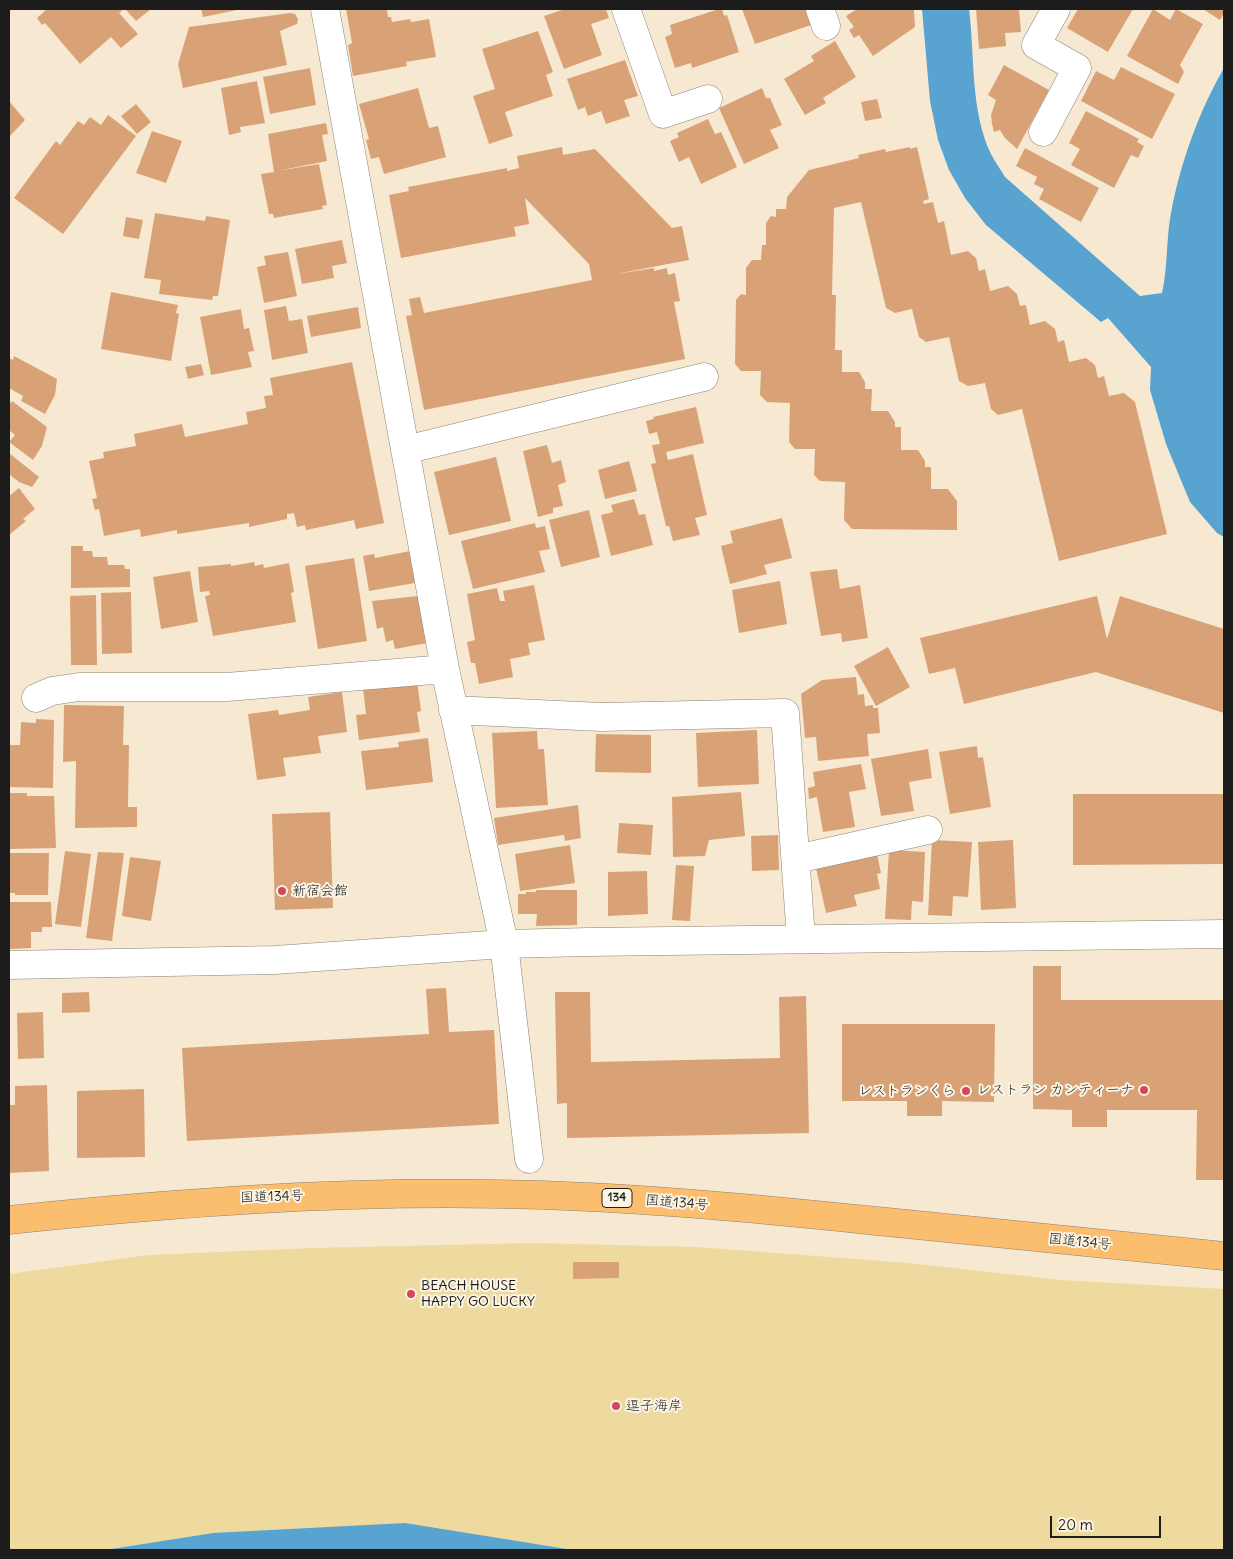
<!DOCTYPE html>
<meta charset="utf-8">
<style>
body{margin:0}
#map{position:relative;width:1233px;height:1559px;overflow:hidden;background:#f7e9d1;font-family:Delius,sans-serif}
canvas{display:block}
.frame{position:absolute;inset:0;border:10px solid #1c1c1c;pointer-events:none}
.scale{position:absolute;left:1050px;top:1516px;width:111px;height:22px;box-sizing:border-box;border:2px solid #1c1c1c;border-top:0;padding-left:6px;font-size:15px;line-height:18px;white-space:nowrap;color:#1c1c1c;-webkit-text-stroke:4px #fcf5e5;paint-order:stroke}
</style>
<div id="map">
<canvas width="1233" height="1559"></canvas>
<div class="frame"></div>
<div class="scale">20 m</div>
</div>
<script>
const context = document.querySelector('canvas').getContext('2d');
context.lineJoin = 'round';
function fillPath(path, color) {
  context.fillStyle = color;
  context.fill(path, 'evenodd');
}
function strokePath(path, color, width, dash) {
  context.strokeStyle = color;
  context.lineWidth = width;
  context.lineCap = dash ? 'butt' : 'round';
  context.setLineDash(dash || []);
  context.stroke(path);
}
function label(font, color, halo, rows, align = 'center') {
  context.font = font + ' Delius,"Klee One",sans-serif';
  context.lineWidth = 4;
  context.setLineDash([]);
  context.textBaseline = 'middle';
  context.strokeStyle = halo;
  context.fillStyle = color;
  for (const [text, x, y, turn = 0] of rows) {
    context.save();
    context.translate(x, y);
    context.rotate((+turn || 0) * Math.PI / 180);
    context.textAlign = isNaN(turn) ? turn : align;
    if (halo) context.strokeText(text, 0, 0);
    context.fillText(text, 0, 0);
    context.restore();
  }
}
fillPath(new Path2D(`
 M533,1243L697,1247L909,1263L1061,1280L1224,1289V1550H573L524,1543L213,1533L105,1550H9V1274L149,1255L313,1248Z`), '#eeda9e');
fillPath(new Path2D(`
 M922,9H969C975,56 970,110 991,154C995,162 1001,170 1005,177L1140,296L1162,293C1168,267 1166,239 1171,213C1180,164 1199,111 1224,68V537L1217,533L1190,502L1166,444L1150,390L1151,367L1108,318L1101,322L986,225L965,198L949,170L938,140L930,101Z
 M405,1523L573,1550H105L213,1533Z`), '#58a3d0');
fillPath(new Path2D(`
 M47,9H120L122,11L119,13L138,34L121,48L111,37L80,64L45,23L42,25L37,18Z
 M125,9H151L136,21Z
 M201,9H237V10L203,17Z
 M346,9H387L388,17H391L392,22L410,19L411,22L429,19L436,57L406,62L407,66L353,76L348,45L352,43Z
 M565,9H606L609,18L591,24L602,55L564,69L544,16Z
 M719,9H722L724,16L727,15L739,52L692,68L691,63L675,68L665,37L672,34L670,25Z
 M742,9H812L817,23L755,44Z
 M857,9H914L915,27L873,56L859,35L854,38L849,30L854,27L846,16Z
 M976,9H1019L1021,32L1005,33L1006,46L979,49Z
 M1078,9H1133L1108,52L1067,28Z
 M1153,9L1170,20L1176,9L1203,24L1180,65L1184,72L1178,84L1127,56Z
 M1203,9H1224V13L1220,20Z
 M290,13L295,14L298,19L297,24L280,31L287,65L183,88L178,64L189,27Z
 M538,31L553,72L546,75L553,96L505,112L513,136L489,144L473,96L495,89L482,49Z
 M835,41L856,77L823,98L826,103L805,115L784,79L814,61L811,56Z
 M625,60L638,96L624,100L630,116L606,124L601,111L588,116L585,107L578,110L567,79Z
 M1004,65L1049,90L1017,149L1005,138L1000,130L994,132L992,124L991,115L996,100L988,95Z
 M1121,67L1175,94L1152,139L1081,101L1096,71L1114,80Z
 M310,68L316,105L270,114L263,77Z
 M257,81L265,123L240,127L241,132L229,135L221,88Z
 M418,88L429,128L438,126L446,157L384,174L379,157L371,159L366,140L369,139L359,104Z
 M762,88L766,98H770L782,125L770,130L779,148L744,164L719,108Z
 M877,99L882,118L865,121L861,102Z
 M9,101L25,120L9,137Z
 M136,104L151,122L137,134L121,116Z
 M1086,111L1139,139L1137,142L1144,146L1138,158L1131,155L1114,188L1071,165L1080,149L1069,143Z
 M108,115L136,136L63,234L14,198L56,141L60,145L78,121L84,125L90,117L101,125Z
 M708,119L715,134L721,132L737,167L701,184L689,157L679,162L670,141L679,137L677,133Z
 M326,123L328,134L322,135L327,161L277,171L319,164L327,205L322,206L323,209L274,218L273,214H269L261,174L274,172L268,134Z
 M152,131L182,141L166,183L136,173Z
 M562,147L563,155L595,149L672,228L682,226L689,260L616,274L654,268V271L667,268L668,275L675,273L680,301L674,302L685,359L424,410L406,316L412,315L409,299L420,297L424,313L592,280L589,264L525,198L529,224L514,227L516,236L401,258L389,195L409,191L408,187L507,168V171L519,168L517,156Z
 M910,147V149L917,147L929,199L923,201L924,204L933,202L938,223L944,221L951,255L968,251L976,258L979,271L985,269L990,291L1008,286L1017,294L1020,306L1026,305L1030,325L1045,321L1055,329L1058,342L1064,340L1069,362L1086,358L1095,365L1098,378L1104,376L1109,396L1124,393L1135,402L1167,534L1059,561L1022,409L998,415L991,409L985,383L968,386L959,381L949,337L926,342L919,337L912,309L895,313L886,308L861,202L834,208L832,295H836L835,350H842V372H859L865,382V389H872L871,411H888L895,422V427H901V450H918L925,461V467H931V489H948L957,501V530L852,529L844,520L845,482L820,481L814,475L815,449H795L789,442L790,403L767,402L760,395L761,371H741L735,364L736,300L741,294L746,295V268L752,260H761L762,245H766V223L771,216L776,217V209H786L787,197L809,170L859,158L858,155L885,149L886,152Z
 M1025,148L1099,188L1081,222L1039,199L1044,189L1034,184L1037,177L1016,166Z
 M155,213L205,221L206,216L230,220L218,296H213L212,300L159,294L161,280L144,278Z
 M126,217L143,220L139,239L123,236Z
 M342,240L347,263L332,266L334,278L302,284L295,249Z
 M288,252L297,296L264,303L257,267L266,265L264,256Z
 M111,292L178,305L176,313L179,314L171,361L101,349Z
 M286,306L289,321L302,319L308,353L272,360L264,310Z
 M358,307L361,328L311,337L307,316Z
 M241,309L244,329L249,328L254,351L248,352L252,367L211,375L200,317Z
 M14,356L57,379L55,395L45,414L21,401L23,396L9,388V358L13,360Z
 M352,362L384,523L356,529L354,520L306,530L305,525L297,527L294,513L287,514V519L249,527V523L177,534V530L141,537L140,529L104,536L99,509L95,510L92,499L97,498L89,461L104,458L103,452L136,446L134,434L182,424L185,437L248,424L246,412L266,408L264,396L273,395L270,378Z
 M201,364L204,375L188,379L185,367Z
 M12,401L47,427L42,446L33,460L9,442L15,435L9,430V405Z
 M696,407L704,443L666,452L668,460L693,454L707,515L695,518L700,535L673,541L669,526H666L651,464L656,463L652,445L660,444L657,432L649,434L646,421L654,419L653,417Z
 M547,445L552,463L561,460L566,482L558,485L563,506L553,508V513L538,517L523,451Z
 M9,453L39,477L32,487L19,482L10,475L9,476Z
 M496,457L511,521L449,535L434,472Z
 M629,461L637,491L605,499L598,470Z
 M19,488L35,509L23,519L26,521L9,535V496Z
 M634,499L639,515L645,514L653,545L611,556L601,515L613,512L611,505Z
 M589,510L600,557L561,567L549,520Z
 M782,518L792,558L764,565L767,574L730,584L721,546L733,543L730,531Z
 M535,523L536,528L545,526L550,549L539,551L545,572L473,589L461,541Z
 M71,546H83V551H92L93,557H107L108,565H124L125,569H130V587L71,588Z
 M410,551L415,583L369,591L363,556L374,554L375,558Z
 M354,558L367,641L318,649L305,566Z
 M254,562L255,566L263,564L264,568L289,563L294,592L291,593L296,622L213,636L205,596L210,595L209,591L200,592L198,567L231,564V566Z
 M837,569L840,589L860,585L868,638L842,642L841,633L821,636L810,572Z
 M190,571L198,622L161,629L153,577Z
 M780,581L787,624L739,633L732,590Z
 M534,585L545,640L528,643L530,655L510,659L513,677L479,684L475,663H471L467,642L475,640L467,594L497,588L500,601H505L503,591Z
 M131,592L132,653L102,654L101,593Z
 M96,595L97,665H71L70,596Z
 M418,596L427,643L395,649L393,640L386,642L383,627L377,629L372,601Z
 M1097,596L1107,639L1120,596L1224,629V713L1096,672L964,704L955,668L929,674L920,638Z
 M888,647L910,687L876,706L854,666Z
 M856,677L858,695L864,694L865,706L873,705V708H878L880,733L867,734L869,756L818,761L816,737L805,738L801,694L822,680Z
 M417,681L421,711L417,712L420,732L359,740L356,715L366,714L363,688Z
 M342,692L347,732L318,736L321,753L283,758L286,776L257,780L248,714L278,710L279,715L310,710L308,697Z
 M64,705L124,706L123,745H129L128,807H137V827L75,828L76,761L63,762Z
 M36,719L54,720L53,788L9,787V745H20L21,722L36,723Z
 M757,730L759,784L698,787L696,733Z
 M537,731L538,749H544L548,805L496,808L492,733Z
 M596,734L651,735V773L595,772Z
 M428,738L433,782L366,790L361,751L399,747L398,742Z
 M977,746L978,758L983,757L991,807L950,814L939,752Z
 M928,749L932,778L909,782L914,811L881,816L871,759Z
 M861,764L866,789L849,792L855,827L823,832L817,797L809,799L808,788L815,786L813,772Z
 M741,792L745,836L709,840L705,856L673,857L672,797Z
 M9,793H27V796H54L56,848L9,849Z
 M1073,794H1224V864L1073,865Z
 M578,805L581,838L565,841L564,835L498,845L494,818Z
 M330,812L333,908L275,910L272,814Z
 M619,823L653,825L651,855L617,853Z
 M778,835L779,870L752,871L751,836Z
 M932,840L972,842L968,897L953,896L952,916L928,915Z
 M1013,840L1016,908L981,910L978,842Z
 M570,845L575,883L520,891L515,854Z
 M889,850L925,852L923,902L912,901L911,920L885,919Z
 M65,851L91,854L81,927L55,924Z
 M98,852L124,853L112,941L86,938Z
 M9,853H49L48,895H15V893H9Z
 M877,854L881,873L877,874L880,889L854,895L857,906L826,913L816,868Z
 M130,857L161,861L151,921L122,916Z
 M676,865L694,866L690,921L672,920Z
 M647,871L648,914L608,916V872Z
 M536,890H577V925L536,926L537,914H518V894H526V892H536Z
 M9,902H51L52,927H42V932H31V948L9,949Z
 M1033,966H1061V1000H1224V1180H1196L1197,1110H1107V1127H1072V1110L1033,1109Z
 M446,988L449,1032L494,1030L499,1124L187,1141L182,1048L429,1034L426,989Z
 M89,992L90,1012L62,1013V993Z
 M555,992H590L591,1062L780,1058L779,997L806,996L809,1133L567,1138V1103L557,1104Z
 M43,1012L44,1058L18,1059L17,1013Z
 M842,1024H995L994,1102L942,1101V1116H907V1101H842Z
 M47,1085L49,1171L9,1173V1105H15V1086Z
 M144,1089L145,1157L77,1158V1091Z
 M573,1262H619V1278L573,1279Z`), '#d9a276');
const street = new Path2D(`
 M325,9L445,669L504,944L529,1159
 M626,9L663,114L708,99
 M820,9L826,26
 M1043,132L1077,68L1036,45L1056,9
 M405,450L704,377
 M36,698L52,691L79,687H227L445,669
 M453,710L601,717L785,713L801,939
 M796,859L928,830
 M9,965L275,960L504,944L589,942L1224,934`);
const highway = new Path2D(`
 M9,1220C172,1203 333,1191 498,1194C625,1196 751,1208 877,1221C993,1233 1108,1244 1224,1256`);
strokePath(street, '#8a8276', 29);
strokePath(highway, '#8a8276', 29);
strokePath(street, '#fff', 28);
strokePath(highway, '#fabe6e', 28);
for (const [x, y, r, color] of [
 [282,891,5,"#d1495b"],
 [1144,1090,5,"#d1495b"],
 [966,1091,5,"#d1495b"],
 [411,1294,5,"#d1495b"],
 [616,1406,5,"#d1495b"]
]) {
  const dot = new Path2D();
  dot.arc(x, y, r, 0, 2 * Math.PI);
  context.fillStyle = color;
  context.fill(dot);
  strokePath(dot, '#fcf5e5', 2);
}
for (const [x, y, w] of [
 [617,1198,30]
]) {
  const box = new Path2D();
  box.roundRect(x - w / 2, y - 9.5, w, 19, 4);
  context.fillStyle = '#fcf5e5';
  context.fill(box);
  strokePath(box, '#1c1c1c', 1);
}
label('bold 12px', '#1c1c1c', null, [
 ["134",617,1198]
]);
label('14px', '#1c1c1c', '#fcf5e5', [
 ["新宿会館",292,891],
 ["レストラン カンティーナ",1134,1090,"right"],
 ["レストランくら",956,1091,"right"],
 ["BEACH HOUSE",421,1286],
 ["HAPPY GO LUCKY",421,1302],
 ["逗子海岸",626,1406]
], 'left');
label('14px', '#1c1c1c', '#fcf5e5', [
 ["国道134号",272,1197,-2],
 ["国道134号",677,1203,5],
 ["国道134号",1080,1242,6]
]);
</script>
